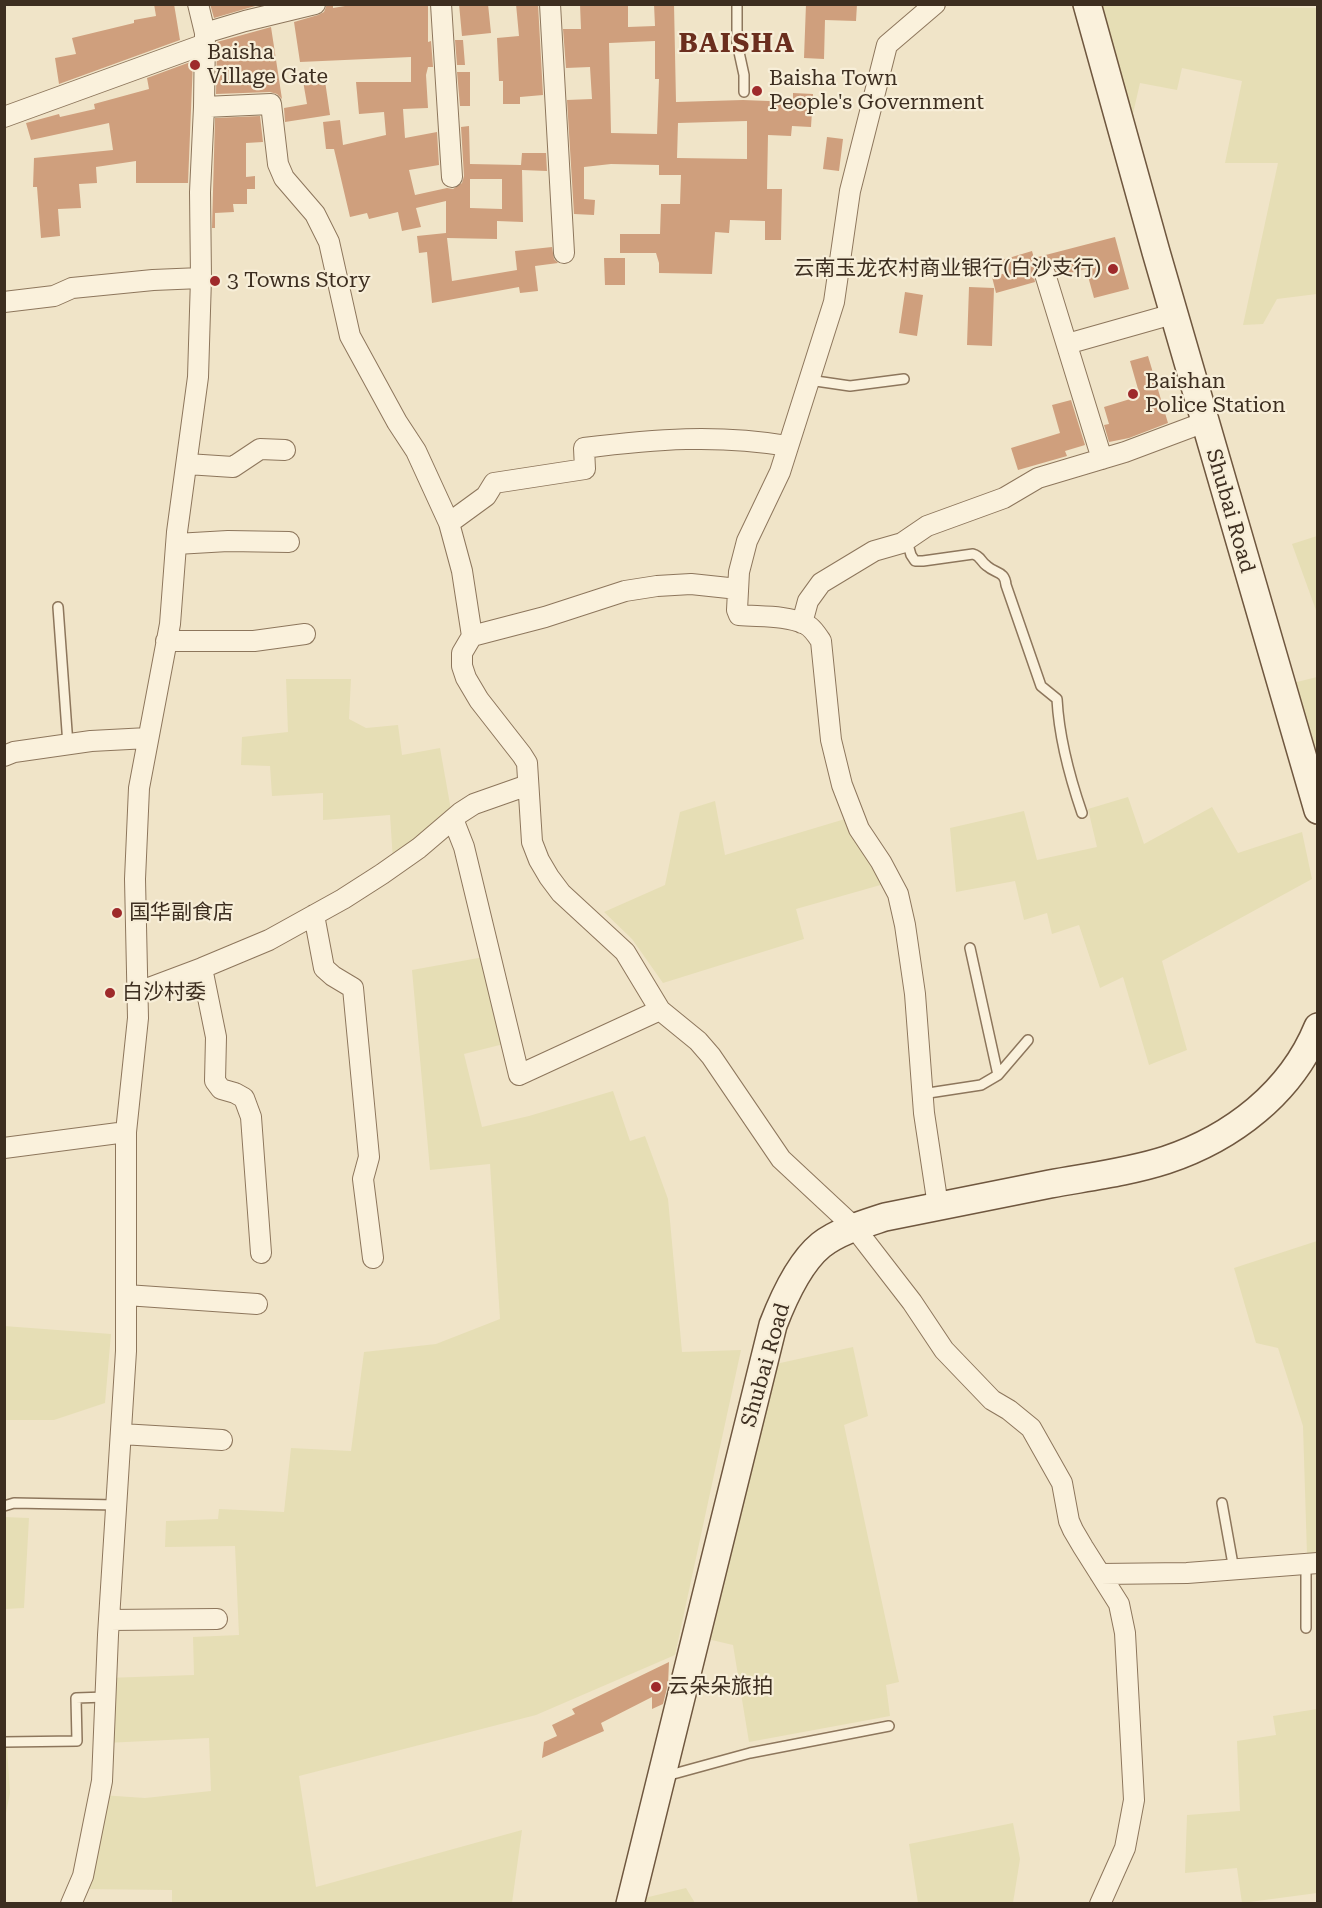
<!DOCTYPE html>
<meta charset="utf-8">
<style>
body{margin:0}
#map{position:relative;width:1322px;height:1908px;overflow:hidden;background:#f0e4c8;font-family:"Roboto Serif",serif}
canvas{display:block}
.frame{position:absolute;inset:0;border:6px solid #3d2e20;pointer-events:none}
</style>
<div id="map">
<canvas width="1322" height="1908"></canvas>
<div class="frame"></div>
</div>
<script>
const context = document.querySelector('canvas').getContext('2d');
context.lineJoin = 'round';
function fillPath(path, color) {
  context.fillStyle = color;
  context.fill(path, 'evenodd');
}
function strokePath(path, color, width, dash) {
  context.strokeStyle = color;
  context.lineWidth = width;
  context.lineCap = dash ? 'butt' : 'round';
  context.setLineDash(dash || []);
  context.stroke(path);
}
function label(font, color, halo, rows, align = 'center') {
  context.font = font + ' "Roboto Serif","Noto Sans SC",serif';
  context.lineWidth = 4.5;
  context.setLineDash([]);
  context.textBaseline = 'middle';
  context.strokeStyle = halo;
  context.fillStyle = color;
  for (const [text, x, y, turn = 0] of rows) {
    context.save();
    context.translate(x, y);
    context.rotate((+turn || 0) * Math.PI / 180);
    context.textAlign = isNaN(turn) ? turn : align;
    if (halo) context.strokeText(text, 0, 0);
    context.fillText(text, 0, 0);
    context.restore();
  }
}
fillPath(new Path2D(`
 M1089,5L1317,8V294L1277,299L1263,324L1243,325L1278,163H1225L1242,81L1182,68L1177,90L1140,83L1131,122Z
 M1317,536H1318L1317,613L1292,544Z
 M1317,677V801L1281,686Z
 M286,679H351L349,719L366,728L398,725L402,755L440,748L451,810L393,861L390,815L323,820V793L272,796L270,766L241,765L242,737L288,732Z
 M1128,797L1144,844L1212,807L1238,853L1302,832L1312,879L1162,961L1187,1050L1149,1065L1123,977L1100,988L1079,925L1052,934L1047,913L1024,920L1015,881L956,892L950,828L1024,811L1037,860L1097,847L1088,809Z
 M715,801L725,855L845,819L884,884L796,909L804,939L663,983L632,939L604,912L665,885L680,812Z
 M484,957L504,1044L464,1054L482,1127L529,1116L613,1091L630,1141L645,1136L668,1199L682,1352L741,1350L675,1655L536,1715L299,1776L316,1887L522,1830L512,1903L172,1904V1890L79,1889L101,1795L145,1798L211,1791L209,1738L105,1743L106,1678L194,1675L193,1637L239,1635L235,1546L165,1547L166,1521L218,1519L219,1509L284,1512L291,1448L351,1451L364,1352L436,1344L500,1319L490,1164L430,1170L412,970Z
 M1317,1241V1553L1307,1555L1303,1426L1278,1348L1256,1343L1234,1268Z
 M4,1326L111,1334L105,1403L54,1420H5Z
 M853,1347L868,1416L844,1425L899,1682L886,1685L890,1716L749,1742L733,1645L699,1637L771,1365Z
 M4,1517L29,1518L24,1608L5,1609Z
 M1317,1709V1893L1242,1903L1237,1868L1185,1873L1187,1815L1240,1811L1237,1741L1276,1735L1273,1716Z
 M7,1748L10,1793L5,1818L4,1749Z
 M1013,1823L1020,1859L1013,1903H918L909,1844Z
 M686,1888L695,1903L635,1904L636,1900Z`), '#e6deb5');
fillPath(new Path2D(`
 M154,4H174L180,40L59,84L55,58L76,54L72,38L134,23V20L156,16Z
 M210,4H262L214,18Z
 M327,4H333V8L357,4H428V42L431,41L433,67H428L426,75L428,108L403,109L405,138L437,132L439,165L409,170L415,195L447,188L453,189L462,183L464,176L461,127L469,126L470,164L521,165L522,153H546L547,171L522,170L523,222L497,221V239L447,238L452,281L517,270L515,251L552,247L554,259L558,263L535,266L538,291L520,293L519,287L432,303L427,252L419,253L417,236L446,233V201L416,208L421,227L402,231L398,212L369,219L367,213L350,217L334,149H326L323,122L340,120L343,145L386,135L384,112L359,114L356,82H411V57L300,62L294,22L318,15L324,12ZM470,179H502V209L470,208Z
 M459,4H488L491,33L462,36Z
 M516,4H538L543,95L520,97V104H503V81H499L497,38L519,36Z
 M580,4H628V27L655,26L654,4H674L676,102L743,100L793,102V93L813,94L811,127L792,126L791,136L768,135L767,189H782L781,240H765V221L730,220L729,233L715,232L712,274L659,273V263L656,253H620V234H660L661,204H680L681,175H659V165L611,164L584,167V199L595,200L594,215L574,214L567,100L592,99L590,67L566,68L563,29H581ZM655,41V79H659L657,134L611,133L609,43ZM747,121V159L677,158L678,123Z
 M806,4H857L856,21L825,20L824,59L804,58Z
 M271,27L282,99L277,94L270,92L216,94L217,42Z
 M455,40H463L465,65H457Z
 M193,61L188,183H136V161L96,167L97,183L79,184L81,208L58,209L60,236L41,238L37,187H33L34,158L113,150L109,123L31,140L26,123L59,114L60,117L95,109L94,104L149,89L147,78Z
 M457,72H470V106H460Z
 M303,81H325L330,115L285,122L284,108L307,104Z
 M260,116L263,142L246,143V177L255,176V189H247V204H233L234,212L215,213V228H212L215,118Z
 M827,137L843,139L839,171L823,169Z
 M1115,237L1129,289L1094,298L1086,269L1058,276L1054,266L1047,262L1041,263L1036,266L1033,272L1035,282L996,293L992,277L1006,273L1002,260L1032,251L1034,258Z
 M604,258H625V285H605Z
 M969,287L994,288L992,346L967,345Z
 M905,292L923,295L917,336L899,333Z
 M1148,356L1168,423L1129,438L1109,442L1104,425L1109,424L1104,407L1140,396L1130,361Z
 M1071,400L1085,445L1065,451L1067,456L1018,470L1011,448L1060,433L1052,405Z
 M669,1662L668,1684L663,1704L652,1709V1697L601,1723L604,1731L542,1758L544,1742L557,1736L552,1725L575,1714L572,1709Z`), '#cf9f7d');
const lane = new Path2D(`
 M737,4V43L744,75V92
 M809,380L850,386L904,379
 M907,541L911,555L915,561H923L973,554C981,556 980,561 987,566C996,574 1005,571 1006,585L1041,686L1057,699C1059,737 1070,778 1082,813
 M58,607L68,745
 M970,948L998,1075
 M922,1094L981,1085L998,1075L1028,1040
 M1222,1503L1234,1570
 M4,1506L14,1503L116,1505
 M1306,1628V1565
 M4,1742L77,1741L76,1698L106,1697
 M666,1776L750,1753L889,1726`);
const street = new Path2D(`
 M441,4L452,177
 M550,4L564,253
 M935,4L887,45L850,191L834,302L780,472L747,541L739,572L737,610L739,615C760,617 786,615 805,624C812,627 817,635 821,641L831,740L842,785L859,829L881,862L898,894L905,925L915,994L924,1113L938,1206
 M205,33L245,21L315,4
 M204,107L271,104L278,164L284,178L315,214L329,242L350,336L397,422L416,451L449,523L462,571L472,636L462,653V666L466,678L479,700L522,755L527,763L532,842L539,860L549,877L561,893L625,952L660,1010L698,1041L711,1056L781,1159L854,1227L912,1302L944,1350L992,1400L1009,1410L1031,1428L1062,1483L1069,1521L1073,1530L1083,1547L1119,1604L1125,1633L1134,1800L1125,1848L1100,1904
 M4,117L205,44
 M1045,274L1102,459
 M4,302L54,296L72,288L153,280L201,278
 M1067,344L1173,314
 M187,464L233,467L260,449L285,450
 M449,523L486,496L494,483L585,469L584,448C655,439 717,434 788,446
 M176,544L228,541L289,542
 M802,623L808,601L821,583L874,551L902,543L927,526L1004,498L1038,478L1125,452L1205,422
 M472,636L545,617L625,591L657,586L691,584L738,589
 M166,641H254L305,634
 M4,756L14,752L91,741L148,738
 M453,819L464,847L519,1075L660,1010
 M314,915L324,968L333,976L353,988L369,1157L363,1179L373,1258
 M202,968L216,1037L215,1081L221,1089L235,1093L244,1098L251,1117L261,1253
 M138,992L202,968L269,940L343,899L382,874L419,848L460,813L474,804L528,785
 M4,1148L126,1132
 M126,1295L257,1304
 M121,1434L222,1440
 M1100,1574L1187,1573L1318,1563
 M109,1620L217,1619
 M71,1904L83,1876L102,1781L108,1635L126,1351V1132L138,1018L135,879L139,788L170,624L177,532L198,377L201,278L200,192L204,107L205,33L198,4`);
const secondary = new Path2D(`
 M1087,4L1156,252L1318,810
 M630,1904L773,1325C783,1299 799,1263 821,1245C839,1231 864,1224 885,1217C940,1206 995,1195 1050,1184C1088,1177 1129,1172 1166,1160C1232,1138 1291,1093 1318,1027`);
strokePath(lane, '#8d765c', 12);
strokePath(street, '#8d765c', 22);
strokePath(secondary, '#6f573f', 30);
strokePath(lane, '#faf1dc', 9);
strokePath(street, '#faf1dc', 20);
strokePath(secondary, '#faf1dc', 27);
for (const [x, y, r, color] of [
 [195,65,6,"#9e2a2b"],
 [757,91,6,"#9e2a2b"],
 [1113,269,6,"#9e2a2b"],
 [215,281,6,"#9e2a2b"],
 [1133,394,6,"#9e2a2b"],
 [117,913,6,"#9e2a2b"],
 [110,993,6,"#9e2a2b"],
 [656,1687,6,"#9e2a2b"]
]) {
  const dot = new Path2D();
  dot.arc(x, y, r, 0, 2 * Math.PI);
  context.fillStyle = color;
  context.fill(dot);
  strokePath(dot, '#f7eed8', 2);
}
label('21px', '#3d2e20', '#f7eed8', [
 ["Baisha",207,53],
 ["Village Gate",207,77],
 ["Baisha Town",769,79],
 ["People's Government",769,103],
 ["云南玉龙农村商业银行(白沙支行)",1101,269,"right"],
 ["3 Towns Story",227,281],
 ["Baishan",1145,382],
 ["Police Station",1145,406],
 ["国华副食店",129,913],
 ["白沙村委",122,993],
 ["云朵朵旅拍",668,1687]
], 'left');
label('21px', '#3d2e20', '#f7eed8', [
 ["Shubai Road",1230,511,74],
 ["Shubai Road",766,1365,-74]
]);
context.letterSpacing = '1.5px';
label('bold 27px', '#6b2e1e', '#f7eed8', [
 ["BAISHA",737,44]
]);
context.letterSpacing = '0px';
</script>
